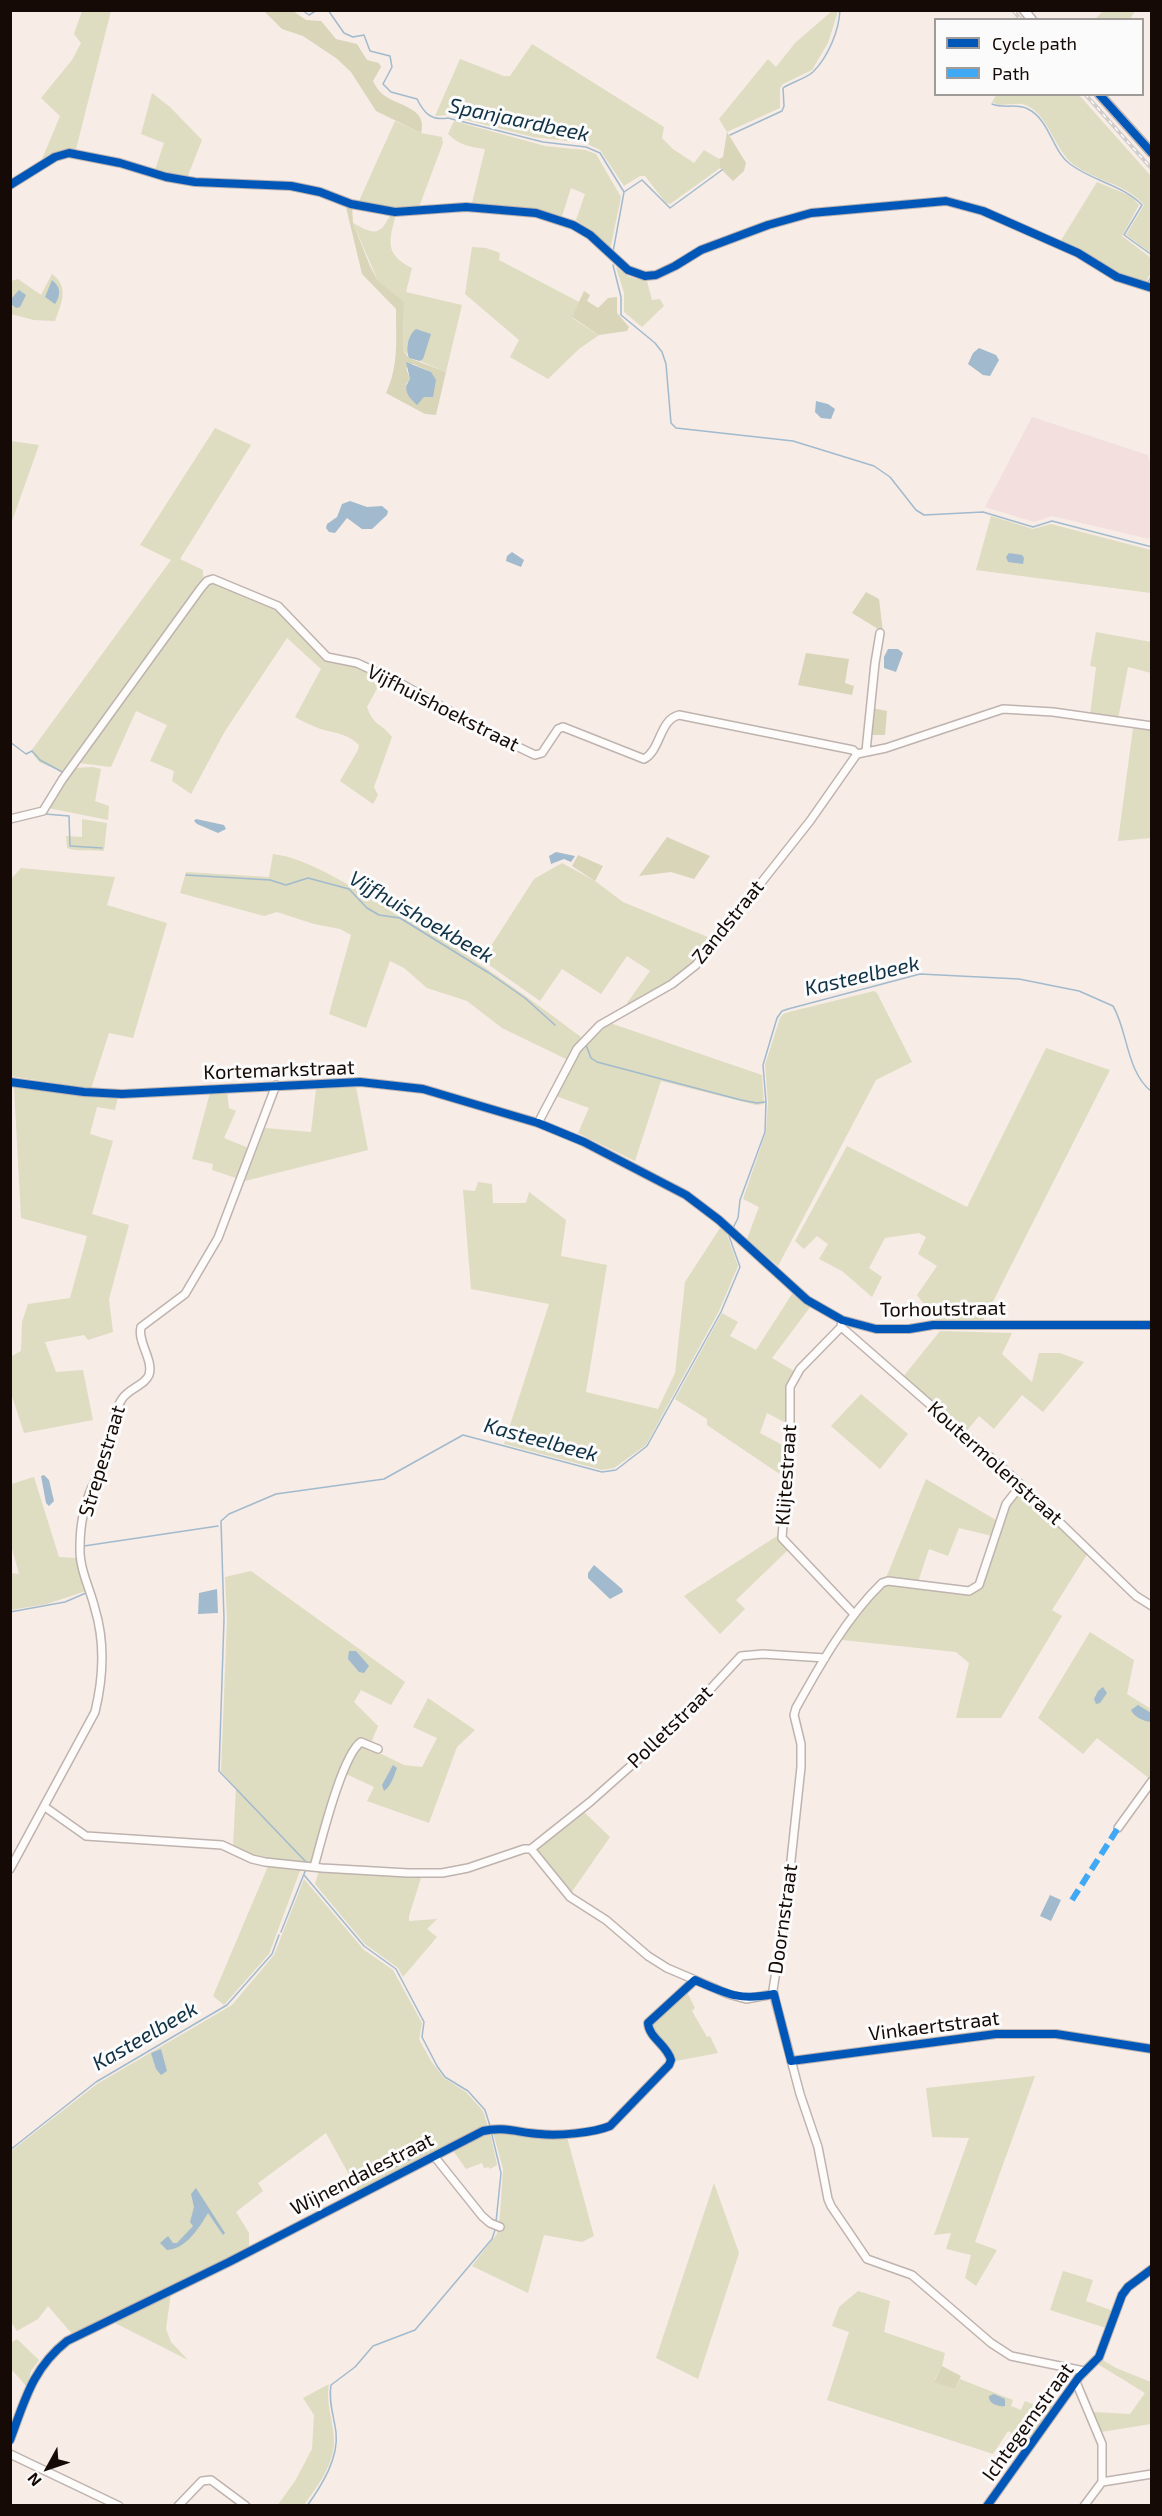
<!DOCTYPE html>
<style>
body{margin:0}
#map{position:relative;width:1162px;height:2516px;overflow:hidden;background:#f7ece6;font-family:"Exo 2",sans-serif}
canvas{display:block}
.frame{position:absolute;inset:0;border:12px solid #150a05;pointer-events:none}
.legend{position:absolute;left:934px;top:18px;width:210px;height:78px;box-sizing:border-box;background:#fbfbfb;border:2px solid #9f9b99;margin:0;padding:8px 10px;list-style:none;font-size:18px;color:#150a05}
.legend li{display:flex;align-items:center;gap:12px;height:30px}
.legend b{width:30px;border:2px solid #9f9b99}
.north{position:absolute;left:18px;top:2438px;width:60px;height:60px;-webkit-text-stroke:4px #fbfbfb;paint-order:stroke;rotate:230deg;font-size:16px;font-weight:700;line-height:24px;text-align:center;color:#150a05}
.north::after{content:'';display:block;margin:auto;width:21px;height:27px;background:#150a05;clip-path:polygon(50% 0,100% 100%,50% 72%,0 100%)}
</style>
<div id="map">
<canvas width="1162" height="2516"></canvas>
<div class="frame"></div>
<ul class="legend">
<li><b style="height:8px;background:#0057b8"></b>Cycle path</li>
<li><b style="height:8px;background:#3fa9f5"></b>Path</li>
</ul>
<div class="north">N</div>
</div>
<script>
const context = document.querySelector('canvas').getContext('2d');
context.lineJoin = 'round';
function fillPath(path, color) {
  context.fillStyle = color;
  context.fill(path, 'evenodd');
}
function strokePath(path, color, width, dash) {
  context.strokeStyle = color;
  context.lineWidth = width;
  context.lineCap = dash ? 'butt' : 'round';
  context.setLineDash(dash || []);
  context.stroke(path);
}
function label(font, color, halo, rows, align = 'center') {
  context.font = font + ' "Exo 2",sans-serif';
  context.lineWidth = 6;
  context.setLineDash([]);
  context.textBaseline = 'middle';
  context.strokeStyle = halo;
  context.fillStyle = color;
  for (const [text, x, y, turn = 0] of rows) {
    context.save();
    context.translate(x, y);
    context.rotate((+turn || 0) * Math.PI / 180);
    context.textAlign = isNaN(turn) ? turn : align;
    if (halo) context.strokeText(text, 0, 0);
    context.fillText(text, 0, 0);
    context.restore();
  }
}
fillPath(new Path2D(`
 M1032,417L1148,455L1152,469V530L1149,539L1052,516L1034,522L985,507Z`), '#f2dfde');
fillPath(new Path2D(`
 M1104,10H1135V11L1130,19H1095Z
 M82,11H111L76,149L60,152L40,164L60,116L41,98L72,60L81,43L74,34Z
 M832,11H838L828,43L812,70L783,84L780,88V108L727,132L719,119L768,59L776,67L795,43Z
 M532,44L664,127L662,138L673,149L694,163L704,150L719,159L720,168L670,204L666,203L645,176H640L624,186L600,150L585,143L533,137L447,115L435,116L460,59L504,76H510Z
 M152,93L170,107L202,140L187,178L155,170L164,143L141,134Z
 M996,95H1079L1151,176V253L1126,235L1144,205C1127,184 1095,181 1073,164C1054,149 1050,118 1028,106C1016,100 1003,109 992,102Z
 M395,121L421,133L442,137L443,143L419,207L390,209L359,201Z
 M454,121L545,146L585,150L596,154L621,197L610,250L576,220L585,194L571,188L562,216L535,209L472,203L485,149C470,147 459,145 448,134Z
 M1097,182L1131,196L1139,205L1122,236L1151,258V272L1146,282L1108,269L1087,254L1060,242Z
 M396,214C389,241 384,254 412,268L406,292L462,305L446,372L420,361L423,359L407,344V354L403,351L404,303L378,281L353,223C373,234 380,237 390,215Z
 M472,247L486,248L500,253L499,260L579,302L572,318L599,335L579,349L548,379L510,357L519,340L465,294Z
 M616,267L629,277L647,281L652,300L660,299L664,306L642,327L624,312V293Z
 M52,274C70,287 61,304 55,321L34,320L11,314V281L18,279L41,295Z
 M215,428L251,445L180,559L203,570V579L62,772L39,762L31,751L171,560L140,545Z
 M11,441L39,445L11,524L10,441Z
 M991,516L1033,529L1051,524L1151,550V593L976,570Z
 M213,580L274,605L320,653L384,676L367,707C374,727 381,722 392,737L374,787L378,795L373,804L340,781L358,750L359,745C348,733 332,733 318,728C310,725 302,721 295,717L321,669L287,638L225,731L191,794L172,781L174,771L150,761L167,725L136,711L111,767L79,763L208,582Z
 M1096,632L1151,642V673L1128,667L1118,719L1090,715L1096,667L1090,666Z
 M1133,728L1151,729V838L1118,841Z
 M93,767L101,769L95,801L109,806L108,820L48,808L55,794L74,768Z
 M82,819L107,823L104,851C91,849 79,852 67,848L66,836L82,837Z
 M273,854C304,858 329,875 357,889C436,931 509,983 581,1037L568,1060L502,1028L467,1001L427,988L404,968L390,961L366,1028L329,1014L351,935L340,929L314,924L277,912L264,916L180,893L186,872L269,877Z
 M562,863L595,881L623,902L715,940C688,972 665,985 630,1007L627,1003L650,971L627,956L601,994L562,969L540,1001L482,960L534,879Z
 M21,868L115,877L107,905L167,923L133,1038L109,1033L91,1089L11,1076V879Z
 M874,991L877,993L912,1062L876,1080L778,1266L747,1239L759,1207L743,1199L766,1132L768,1102L765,1065L780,1018L783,1014L789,1012Z
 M610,1023L762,1075L764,1104L756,1105L661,1081L635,1161L578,1133L589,1108L556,1096L578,1052Z
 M1046,1048L1110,1070L982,1323H938L917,1295L937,1266L918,1254L926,1237L919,1233L885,1238L869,1268L882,1277L872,1297L842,1271L819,1259L828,1244L817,1236L804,1249L795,1241L847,1146L967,1207Z
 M14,1087L118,1097L115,1110L97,1107L90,1134L113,1141L92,1214L129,1225L109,1299L113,1332L88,1340L84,1335L45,1342L56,1372L83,1370L93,1420L24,1433L11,1393L10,1357L21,1351L22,1322L28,1304L70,1298L87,1236L21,1218Z
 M356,1087L368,1150L245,1181L265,1128L311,1132L316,1089Z
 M227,1092L229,1108L236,1111L224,1138L251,1149L239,1179L212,1170L213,1164L192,1159L210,1093Z
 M478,1182L492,1184L493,1203H526L529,1192L566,1220L561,1256L607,1265L586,1392L658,1409L675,1373L685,1282L720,1228L726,1232L738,1266L719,1311L646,1445L614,1468L602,1470L504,1444L549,1304L471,1289L463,1190L475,1191Z
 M792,1294L811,1306L772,1358L794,1371L787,1384L788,1424L767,1413L760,1433L786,1447L784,1477L707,1425V1419L675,1399L722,1313L738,1322L730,1336L756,1350Z
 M940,1331L1012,1333L1002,1354L1032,1382L1039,1353H1060L1084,1362L1043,1412L1022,1395L994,1429L979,1416L965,1433L903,1377Z
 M861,1394L908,1434L880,1469L831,1426Z
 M34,1477L59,1557L76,1558L86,1591L47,1604L11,1610L10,1573L19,1574L11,1545V1484Z
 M926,1479L996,1520L992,1536L959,1528L948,1556L929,1549L918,1582L886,1578Z
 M1020,1490L1088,1553L1052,1610L1062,1616L1001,1718H956L969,1663L956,1652L842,1640C851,1626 870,1592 885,1586C902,1580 936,1589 954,1591C964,1593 972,1594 981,1588L1008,1506Z
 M777,1536L788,1550L736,1600L745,1609L720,1634L684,1596Z
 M251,1571L405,1682L391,1705L361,1690L354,1702L378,1726L371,1743L359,1739C336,1760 321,1832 312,1864L263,1860L233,1846L236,1788L221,1771L227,1620L225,1577Z
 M1090,1632L1134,1660L1127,1694L1151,1709L1150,1779L1097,1738L1083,1754L1038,1718Z
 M428,1698L475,1730L457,1747L429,1823L367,1801L374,1787L346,1774L359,1748L363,1745L404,1765L422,1767L437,1738L413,1727Z
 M584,1812L610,1837L571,1893L537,1849Z
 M269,1864L301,1868L269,1954L224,2005L213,1996Z
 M319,1871L421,1878L409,1916V1921L437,1919L427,1929L437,1937L403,1977L398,1968L365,1944L315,1884Z
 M304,1879L364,1950L393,1970L422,2023L419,2039L431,2061L444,2078L466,2092L483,2111L488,2127L433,2152L358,2191L326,2133L258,2183L263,2191L236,2212L249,2233V2248L73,2335L48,2306L38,2319L17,2331L11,2322V2151L97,2084L232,2005L274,1955Z
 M687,1992L695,2008L692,2011L707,2037L710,2036L718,2053L676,2061C670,2049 653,2036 652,2023Z
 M1035,2076L975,2242L997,2250L976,2286L965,2278L971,2255L946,2249L951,2233L934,2235L969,2138L932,2137L926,2088Z
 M490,2132L497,2165L490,2169L489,2167L484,2168L482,2163L466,2169L452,2149Z
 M493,2132L567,2137L594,2236L582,2242L544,2235L528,2293L472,2266L497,2234L500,2215L503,2169Z
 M714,2183L739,2253L698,2379L656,2358Z
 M1063,2271L1093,2280L1086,2301L1113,2311L1106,2328L1050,2310Z
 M858,2291L890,2301L884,2332L945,2353L942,2366L934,2381L955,2389L960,2379L1013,2400L1011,2406L1021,2410L1025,2401L1037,2406L1043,2399L1053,2407L1027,2443L1008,2431L993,2454L827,2400L849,2332L832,2326L839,2307Z
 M171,2293L166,2329L171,2342L188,2360L111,2321Z
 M17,2339L39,2360L31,2371L27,2387L11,2369L10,2343Z
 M1101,2359L1116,2368L1151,2382V2424L1101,2432L1092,2412L1130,2414L1145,2393L1096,2363Z
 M329,2384C325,2403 334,2422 334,2441C334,2465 317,2487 304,2505L277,2506L295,2481L312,2449L314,2415L303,2398Z`), '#dedcc1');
fillPath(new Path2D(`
 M264,11H293L306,20L321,21L336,39L357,44L367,60L379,63L381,67L373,81C376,87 379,92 385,96C399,106 428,108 421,133L376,111L351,72L336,58L303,36L282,29Z
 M727,132L746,163L744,171L733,181L720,168L719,159L723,157Z
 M346,207H352L353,223L370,266L378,281L404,302L403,351L409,358L446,372L436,415L425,414L386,393C399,366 396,338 396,309L362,274ZM413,364L431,372L405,385L410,379L406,368Z
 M584,291L590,295L587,301L598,308L608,298L617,297V313L629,327L627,331L599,335L572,317Z
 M866,592L879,599L883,632L852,613Z
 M806,653L849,659L845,683L854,686L852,695L798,685Z
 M872,708L887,711L885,735H869Z
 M667,837L710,856L694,879L671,872L639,876Z
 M578,855L603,866L595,881L572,866Z
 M942,2366L961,2376L955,2389L934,2382Z`), '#d8d5b9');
fillPath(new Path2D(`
 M52,280C61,287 61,295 55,304L45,297Z
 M19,290L26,295L20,307L16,308L11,304L12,298Z
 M416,329L431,334L423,359L420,361L409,358C405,349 408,335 416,329Z
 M979,348L996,355L999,360L990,376L983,375L968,364L973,353Z
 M406,362L431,372L436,380L433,397H424L417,405C408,396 402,390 410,379Z
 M816,401L828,404L835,409L831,419L821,418L815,412Z
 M350,501L367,507L382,506L388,511L387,515L372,529H362L347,518L335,533L329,532L326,528L327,524L337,517L342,504Z
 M512,552L524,560L521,567L506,561L507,556Z
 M1009,553L1022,555L1024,558L1023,564L1008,562L1006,557Z
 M888,649H898L903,653L896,672L884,668V657Z
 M196,819L224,825L226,829L218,833L197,824L194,821Z
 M556,852L575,856L571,862L564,859L551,864L549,856Z
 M44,1475L49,1480L54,1501L49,1506L46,1503L41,1476Z
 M594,1565L622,1589L623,1592L610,1599L588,1578V1573Z
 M217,1589L218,1613L198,1614L199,1593Z
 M349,1651H356L369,1666L364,1673L359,1672L348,1659Z
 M1103,1687L1107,1693L1100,1703L1096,1704L1094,1699L1098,1691Z
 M1138,1705L1151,1713V1722C1143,1721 1134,1717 1131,1710Z
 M393,1765L397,1768C394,1776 391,1786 384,1791L382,1785Z
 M1050,1895L1061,1900L1051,1921L1040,1916Z
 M161,2049L167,2071L161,2075L156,2069L151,2053Z
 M420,2141L424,2142L427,2152L388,2171L385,2163Z
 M196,2188L225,2233L223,2235L208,2213C199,2228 186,2249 167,2250L160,2243L168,2236L173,2243H177L193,2226L190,2222L194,2207L191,2194Z
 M994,2394L1005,2399V2406C999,2407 988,2404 989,2396Z`), '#a1bacd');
strokePath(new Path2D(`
 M302,10L309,15L317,10
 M328,10L344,33L353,37L364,35L370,51L390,56L392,67L383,84L391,92L417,99C424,113 431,121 448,118L543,142L586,147L600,153L624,192L613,252
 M992,104C1004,109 1017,103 1028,109C1050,120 1052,151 1070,164C1092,181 1123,185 1142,205L1124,235L1152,255
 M730,135L782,111L784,106L783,88C792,82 805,79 813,72C828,57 839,31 840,10
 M624,192L642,180L670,208L722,170
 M613,265L621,297V315L655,343L662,352L666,364L671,423L676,428L793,441L874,466L890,477L916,510L924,515L983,512L1033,527L1052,521L1152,547
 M1148,282L1152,276
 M10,742L26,754L32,751L40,760L64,773
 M45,814L69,816L70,846L102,848
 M186,875L270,880L286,885L308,878L349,889L367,908L379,915L400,918L489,973L525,998L555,1025
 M586,1045L591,1058L597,1062L741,1100L757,1103L765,1102
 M733,1228L738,1218L740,1200L765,1132L766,1102L763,1065L777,1018L782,1011L788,1009L920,974L1019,979L1079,991L1113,1006C1128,1031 1126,1072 1152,1092
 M84,1546L218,1526
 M86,1570L93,1589
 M10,1612L65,1602L86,1593
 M307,1863L219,1771L224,1619L221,1521L229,1514L276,1494L384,1479L463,1435L602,1472L616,1470L647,1446L721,1312L740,1267L729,1236
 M304,1875L364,1946L396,1969L424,2022L422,2037L437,2066L445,2077L468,2091L485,2110L490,2126
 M281,1932L306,1869
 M492,2135L501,2173L496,2222
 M10,2150L96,2082L227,2005L272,1954L279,1935
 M307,2506C322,2485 339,2458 336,2432C334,2417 328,2400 331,2385L355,2367L373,2346L415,2330L492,2239L495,2230`), '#a1bacd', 1.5);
const minor = new Path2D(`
 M10,185L55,157L69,153L120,163L166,177L195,182L291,186L320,192L351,204L395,212L466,207L536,213L573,225L590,235L628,270L645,276L656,275L675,266L701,250L768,225L811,213L946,201L983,211L1078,253L1117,277L1152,288
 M866,751L875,663L880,633
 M10,819L43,811L62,780L201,588L207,581L213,579L278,606L327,657L357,663L400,683L491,734L535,755L542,753L558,729L563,727L644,759C661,750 659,720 679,715L853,750L857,754
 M10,1082L84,1092L122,1094L360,1082L423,1089L538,1123L584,1142L686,1195L719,1220L807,1300L842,1320L876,1329H909L933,1325H1152
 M538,1123L577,1049L600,1025L672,984L696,965L810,821L857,754L886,748L1003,709L1053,712L1152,726
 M842,1320L841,1327L846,1331L1015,1479L1136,1596L1152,1606
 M841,1327L800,1369L790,1387V1431L782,1538L854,1614
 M1021,1485L1006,1504L979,1585L969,1591L888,1581L882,1583C846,1618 820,1665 796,1708L794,1715L801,1744V1767L786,1907L773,1990L775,1999L800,2094L818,2147L828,2199L831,2206L867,2259L912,2275L991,2343L1011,2356L1084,2371
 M45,1807L86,1836L222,1845L252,1859L265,1862L322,1868L408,1873H442L468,1868L524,1849H531L570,1897L606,1920L648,1956L667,1968L728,1994L746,1999L774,1994
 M1118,1828L1152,1781
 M531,1849L590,1802L678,1724L741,1656L763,1654L825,1658
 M314,1867C321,1842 342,1755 361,1742L378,1749
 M10,1869L95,1712C103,1679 105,1642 95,1609C90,1588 79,1569 80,1547C80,1526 84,1504 93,1485C97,1477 102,1469 105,1460C113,1441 110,1417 122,1399C128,1389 145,1385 149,1375C154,1360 137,1342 141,1327L185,1294L218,1238L276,1085
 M791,2061L996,2034H1056L1152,2049
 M434,2156L482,2216L490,2223L500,2227
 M1076,2382L1102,2444V2482
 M10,2440C25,2400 32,2369 67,2341L229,2262L483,2131C503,2126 520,2133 540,2134C558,2136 593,2133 610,2126L669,2065L671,2060C667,2045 649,2038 648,2023L695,1980
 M10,2454L119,2506
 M1102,2482L1152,2474
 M178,2506L202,2481L211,2480L246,2506
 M987,2506L1079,2377L1099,2357L1122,2295L1128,2287L1152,2269
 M1084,2506L1102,2482`);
const major = new Path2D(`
 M1024,10L1032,20
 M1099,94L1152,153`);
strokePath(minor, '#beb3ae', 10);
strokePath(major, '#beb3ae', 11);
strokePath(minor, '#fefcfb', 7);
strokePath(major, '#fefcfb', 8);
const rail = new Path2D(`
 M1013,10L1021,20
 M1085,94L1152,169`);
strokePath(rail, '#d0cdcb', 4);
strokePath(rail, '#fbfbfb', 1.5, [4.5]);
strokePath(new Path2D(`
 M1072,1900L1118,1828`), '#3fa9f5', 6, [12, 6]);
strokePath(new Path2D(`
 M1099,94L1152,153
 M10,185L55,157L69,153L120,163L166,177L195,182L291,186L320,192L351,204L395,212L466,207L536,213L573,225L590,235L628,270L645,276L656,275L675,266L701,250L768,225L811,213L946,201L983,211L1078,253L1117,277L1152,288
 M10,1082L84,1092L122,1094L360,1082L423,1089L538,1123L584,1142L686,1195L719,1220L807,1300L842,1320L876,1329H909L933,1325H1152
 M10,2440C25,2400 32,2369 67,2341L229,2262L483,2131C503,2126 520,2133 540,2134C558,2136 593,2133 610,2126L669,2065L671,2060C667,2045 649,2038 648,2023L695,1980C727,1994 739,2001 774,1994L791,2061L996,2034H1056L1152,2049
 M987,2506L1079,2377L1099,2357L1122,2295L1128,2287L1152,2269`), '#0057b8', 8);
label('20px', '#150a05', '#fbfbfb', [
 ["Vijfhuishoekstraat",443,708,27],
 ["Zandstraat",728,922,-51],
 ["Kortemarkstraat",279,1070,-2],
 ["Torhoutstraat",943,1309,-1],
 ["Strepestraat",102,1461,-73],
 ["Koutermolenstraat",995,1463,42],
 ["Klijtestraat",786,1475,-86],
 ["Polletstraat",670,1727,-44],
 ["Doornstraat",783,1919,-82],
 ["Vinkaertstraat",934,2026,-7],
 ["Wijnendalestraat",362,2174,-27],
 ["Ichtegemstraat",1028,2422,-54]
]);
label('italic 21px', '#0e3145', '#fbfbfb', [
 ["Spanjaardbeek",519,120,12],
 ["Vijfhuishoekbeek",421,917,30],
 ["Kasteelbeek",862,976,-13],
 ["Kasteelbeek",541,1440,15],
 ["Kasteelbeek",145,2036,-30]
]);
</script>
